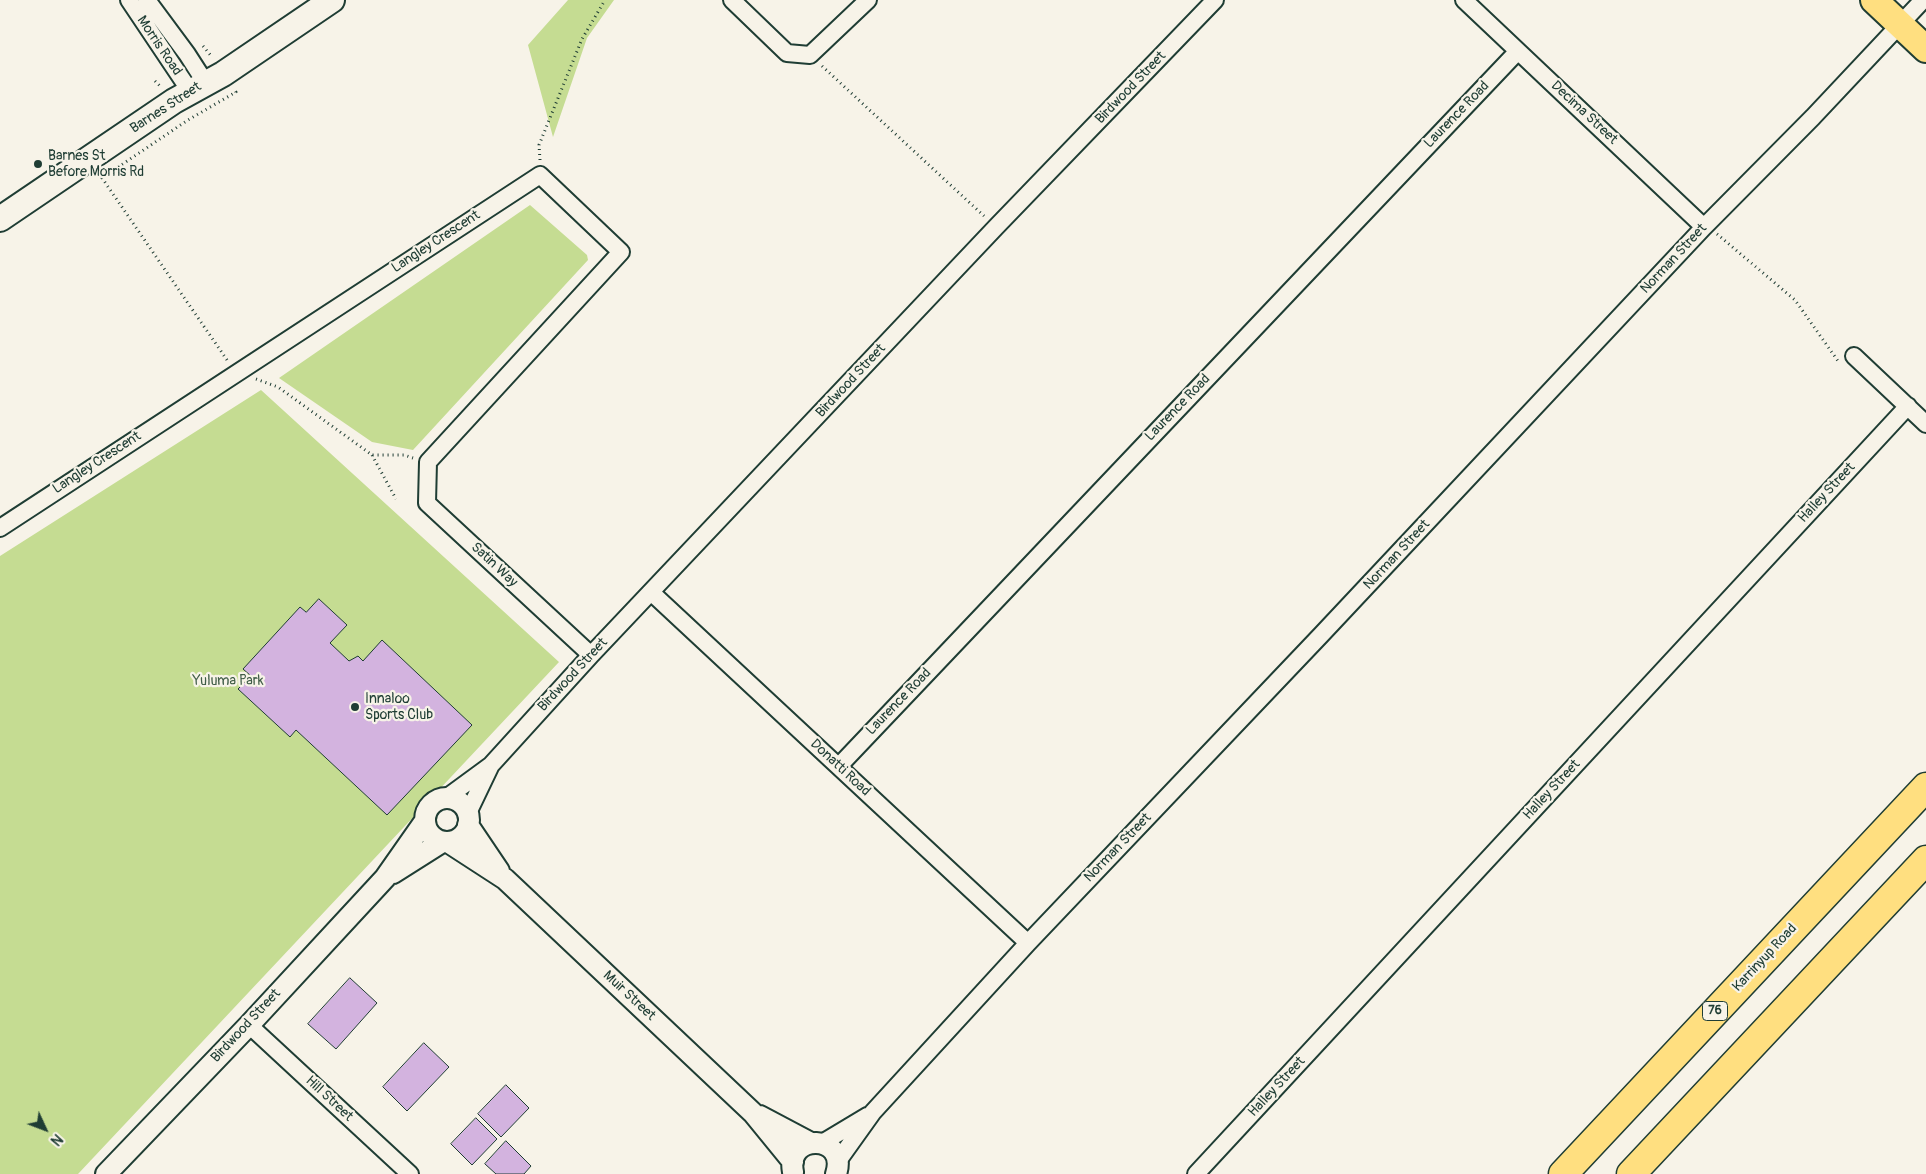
<!DOCTYPE html>
<style>
body{margin:0}
#map{position:relative;width:1926px;height:1174px;overflow:hidden;background:#f7f3e8;font-family:Pangolin,sans-serif}
canvas{display:block}
.north{position:absolute;left:20px;top:1104px;width:50px;height:50px;-webkit-text-stroke:4px #f7f3e8;paint-order:stroke;rotate:133deg;font-size:14px;font-weight:700;line-height:20px;text-align:center;color:#1f3d34}
.north::after{content:'';display:block;margin:auto;width:18px;height:22px;background:#1f3d34;clip-path:polygon(50% 0,100% 100%,50% 72%,0 100%)}
</style>
<div id="map">
<canvas width="1926" height="1174"></canvas>
<div class="north">N</div>
</div>
<script>
const context = document.querySelector('canvas').getContext('2d');
context.lineJoin = 'round';
function fillPath(path, color) {
  context.fillStyle = color;
  context.fill(path, 'evenodd');
}
function strokePath(path, color, width, dash) {
  context.strokeStyle = color;
  context.lineWidth = width;
  context.lineCap = dash ? 'butt' : 'round';
  context.setLineDash(dash || []);
  context.stroke(path);
}
function label(font, color, halo, rows, align = 'center') {
  context.font = font + ' Pangolin,sans-serif';
  context.lineWidth = 4.5;
  context.setLineDash([]);
  context.textBaseline = 'middle';
  context.strokeStyle = halo;
  context.fillStyle = color;
  for (const [text, x, y, turn = 0] of rows) {
    context.save();
    context.translate(x, y);
    context.rotate((+turn || 0) * Math.PI / 180);
    context.textAlign = isNaN(turn) ? turn : align;
    if (halo) context.strokeText(text, 0, 0);
    context.fillText(text, 0, 0);
    context.restore();
  }
}
fillPath(new Path2D(`
 M568,0H614L587,38L553,137L528,45Z
 M530,205L587,255L588,260L413,450L372,442L279,378Z
 M261,390L559,662L78,1174H0V556Z`), '#c5dc92');
const building = new Path2D(`
 M319,599L347,625L330,643L349,661L358,656L363,661L382,640L472,725L387,815L296,730L290,737L238,689L251,676L243,669L300,607L306,612Z
 M350,978L377,1003L336,1049L308,1024Z
 M424,1043L449,1067L407,1111L383,1087Z
 M506,1085L529,1108L501,1137L478,1114Z
 M476,1118L497,1139L472,1165L451,1144Z
 M506,1141L531,1166L524,1174H496L485,1164Z`);
fillPath(building, '#d3b3df');
strokePath(building, '#1f3d34', 1);
const minor = new Path2D(`
 M129,0L190,91
 M147,0L187,54L205,82
 M732,0L787,53L810,55L868,0
 M1464,0L1704,227
 M1854,356L1926,424
 M0,528L540,175L621,252L428,462L427,503L591,655
 M652,593L1028,943
 M839,766L1518,51
 M446,798L491,765L591,655L996,227L1215,0
 M468,813L490,767
 M249,1025L410,1174
 M822,1143L867,1116
 M838,1161L873,1112L1028,943L1321,635L1704,227L1813,117L1923,0
 M1196,1174L1908,406`);
const tertiary = new Path2D(`
 M425 820a22 22 0 1 1 44 0a22 22 0 1 1-44 0Z
 M468,825L499,871
 M448,842L505,879L753,1113L793,1162
 M393,873L442,842
 M760,1116L811,1143
 M793,1172C785,1132 849,1134 836,1174
 M106,1174L249,1025L385,878L425,821`);
const secondary = new Path2D(`
 M0,219L174,101L223,74L332,0`);
const primary = new Path2D(`
 M1874,0L1926,49`);
const trunk = new Path2D(`
 M1563,1174L1926,787
 M1631,1174L1926,860`);
strokePath(minor, '#1f3d34', 20);
strokePath(tertiary, '#1f3d34', 24);
strokePath(secondary, '#1f3d34', 28);
strokePath(primary, '#1f3d34', 30);
strokePath(trunk, '#1f3d34', 31);
strokePath(new Path2D(`
 M203,46L212,57
 M822,66L984,216
 M155,81L161,87
 M540,160L539,145L582,39L605,0
 M1717,234L1795,300L1838,361
 M227,360L102,178L188,120L236,92L234,89
 M256,379L278,387L372,455H404L413,458
 M372,455L396,499`), '#1f3d34', 3, [1, 4]);
strokePath(minor, '#f7f3e8', 16);
strokePath(tertiary, '#f7f3e8', 20);
strokePath(secondary, '#f7f3e8', 24);
strokePath(primary, '#ffdf80', 26);
strokePath(trunk, '#ffdf80', 28);
for (const [x, y, r, color] of [
 [38,164,5,"#1f3d34"],
 [355,707,5,"#1f3d34"]
]) {
  const dot = new Path2D();
  dot.arc(x, y, r, 0, 2 * Math.PI);
  context.fillStyle = color;
  context.fill(dot);
  strokePath(dot, '#f7f3e8', 2);
}
for (const [x, y, w] of [
 [1715,1011,25]
]) {
  const box = new Path2D();
  box.roundRect(x - w / 2, y - 9.5, w, 19, 4);
  context.fillStyle = '#f7f3e8';
  context.fill(box);
  strokePath(box, '#1f3d34', 1);
}
label('bold 12px', '#1f3d34', null, [
 ["76",1715,1011]
]);
label('14px', '#1f3d34', '#f7f3e8', [
 ["Morris Road",159,46,56],
 ["Birdwood Street",1131,88,-46],
 ["Barnes Street",166,108,-33],
 ["Decima Street",1584,113,43],
 ["Laurence Road",1457,115,-46],
 ["Langley Crescent",436,242,-33],
 ["Norman Street",1674,259,-47],
 ["Birdwood Street",851,381,-47],
 ["Laurence Road",1178,408,-46],
 ["Langley Crescent",97,463,-33],
 ["Halley Street",1827,493,-47],
 ["Norman Street",1397,555,-47],
 ["Satin Way",494,565,43],
 ["Birdwood Street",573,675,-47],
 ["Laurence Road",899,702,-46],
 ["Donatti Road",840,768,43],
 ["Halley Street",1552,790,-47],
 ["Norman Street",1118,848,-46],
 ["Karrinyup Road",1765,958,-47],
 ["Muir Street",629,996,43],
 ["Birdwood Street",246,1026,-47],
 ["Halley Street",1277,1087,-47],
 ["Hill Street",329,1099,43]
]);
label('14px', '#1f3d34', '#f7f3e8', [
 ["Barnes St",48,156],
 ["Before Morris Rd",48,172],
 ["Innaloo",365,699],
 ["Sports Club",365,715]
], 'left');
label('14px', '#405d47', '#f7f3e8', [
 ["Yuluma Park",228,681]
]);
</script>
